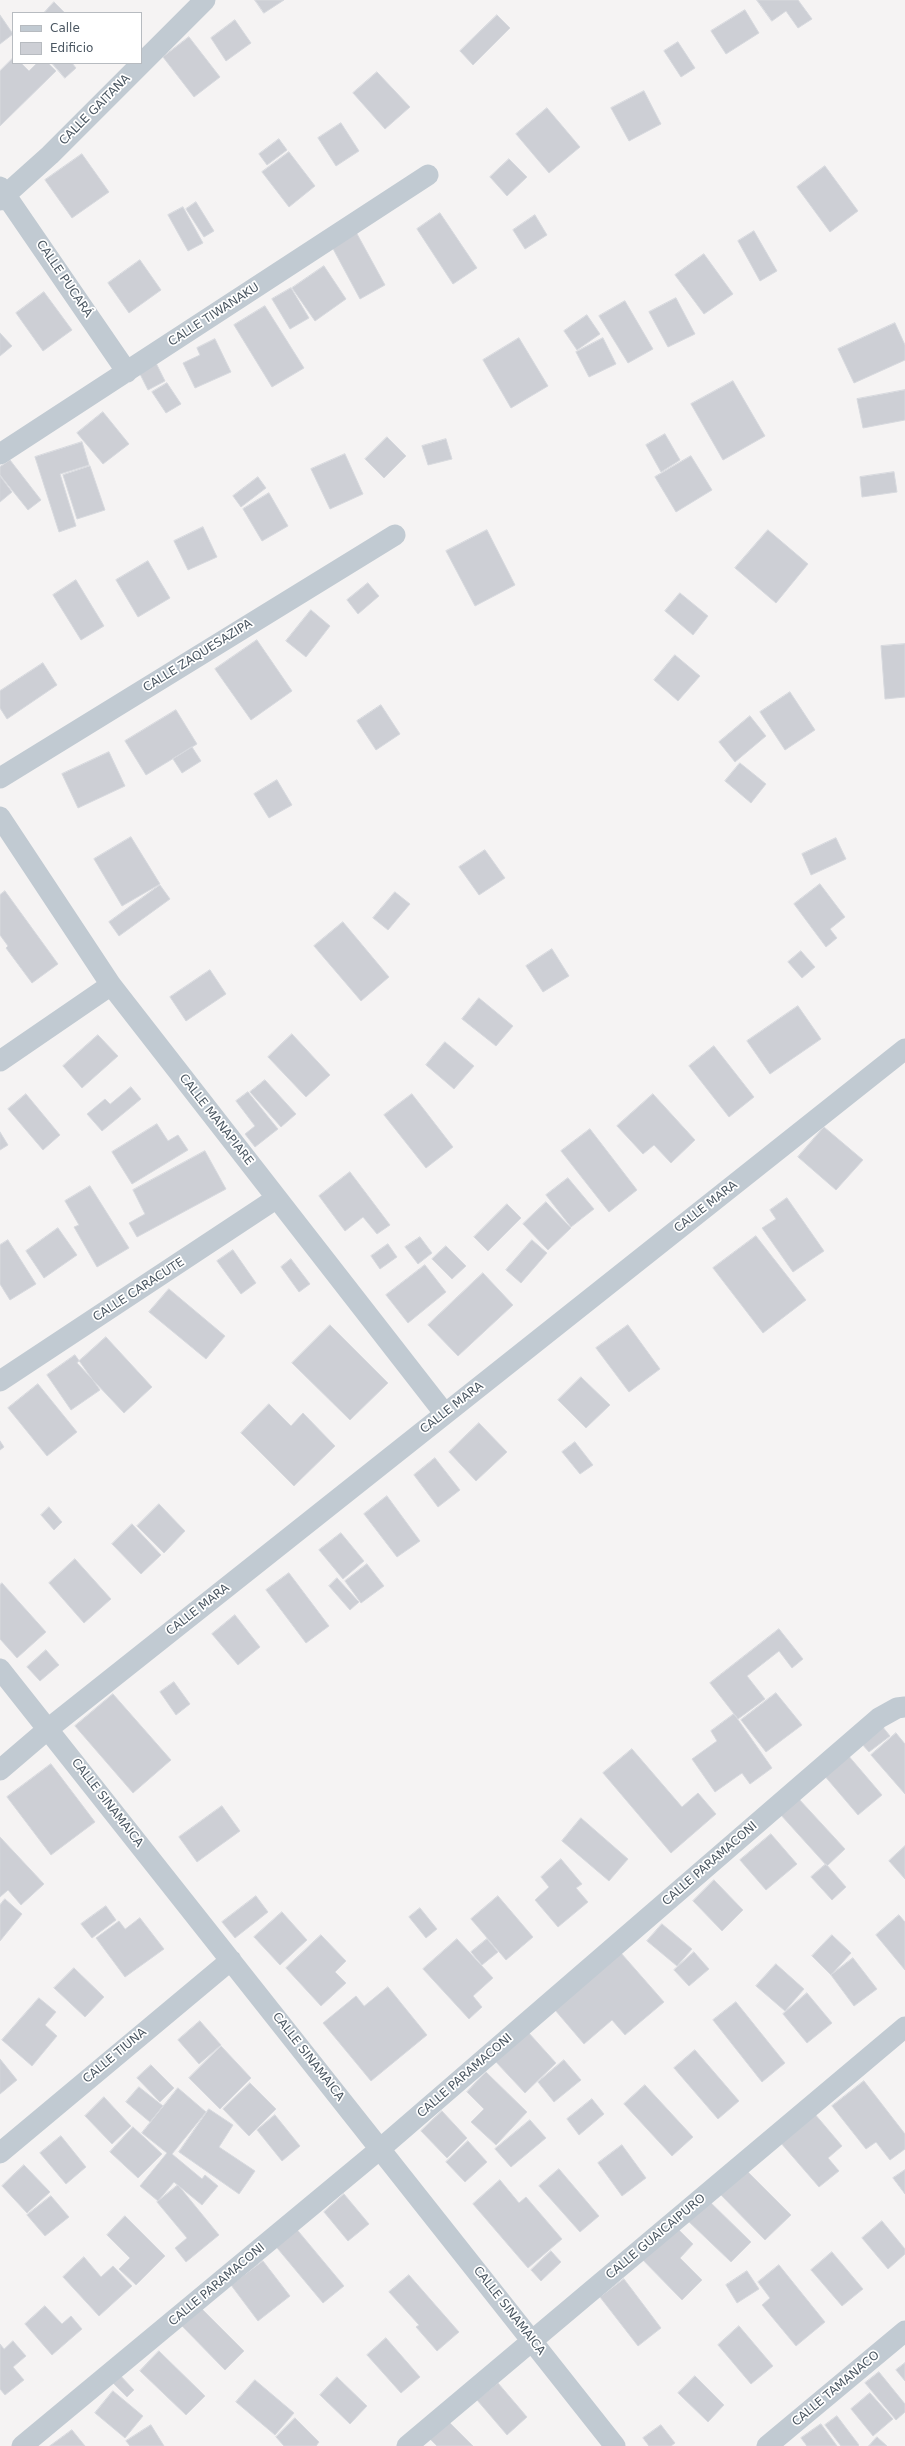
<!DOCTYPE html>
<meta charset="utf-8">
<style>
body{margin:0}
#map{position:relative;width:905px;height:2446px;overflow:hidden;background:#f5f3f3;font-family:"DejaVu Sans",sans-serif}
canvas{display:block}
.legend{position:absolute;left:12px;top:12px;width:130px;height:52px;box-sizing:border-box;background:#fff;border:1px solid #b7bbc0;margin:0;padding:5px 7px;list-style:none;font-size:12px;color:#4a5661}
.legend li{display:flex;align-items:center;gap:8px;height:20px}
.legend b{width:20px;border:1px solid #b7bbc0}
</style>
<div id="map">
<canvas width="905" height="2446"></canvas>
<ul class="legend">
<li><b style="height:5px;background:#c1cad2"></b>Calle</li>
<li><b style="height:11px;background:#cdcfd5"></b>Edificio</li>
</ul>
</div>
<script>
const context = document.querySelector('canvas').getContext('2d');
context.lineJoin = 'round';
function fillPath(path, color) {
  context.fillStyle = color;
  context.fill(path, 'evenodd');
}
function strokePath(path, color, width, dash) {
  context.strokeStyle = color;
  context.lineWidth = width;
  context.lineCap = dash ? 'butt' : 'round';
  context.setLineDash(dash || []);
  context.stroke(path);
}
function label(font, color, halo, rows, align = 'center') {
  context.font = font + ' "DejaVu Sans",sans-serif';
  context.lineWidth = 3.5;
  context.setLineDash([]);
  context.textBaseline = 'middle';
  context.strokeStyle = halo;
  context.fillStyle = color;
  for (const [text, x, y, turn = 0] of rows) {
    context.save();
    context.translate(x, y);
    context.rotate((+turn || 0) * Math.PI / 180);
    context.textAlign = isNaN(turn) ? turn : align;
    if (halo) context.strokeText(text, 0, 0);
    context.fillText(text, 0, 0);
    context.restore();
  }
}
const building = new Path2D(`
 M255,0H284L264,13Z
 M757,0H798L812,19L798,28L786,11L772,21Z
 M54,2L65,13H44Z
 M745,10L759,33L726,54L711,31Z
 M0,15L13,34L0,44Z
 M497,15L510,28L473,65L460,51Z
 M235,20L251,43L226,61L211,38Z
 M189,37L220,77L194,97L163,57Z
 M678,42L695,68L681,77L664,51Z
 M13,58V63H21L29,71L37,63H48L56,71L0,126V71Z
 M52,63H72L76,68L65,78Z
 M377,72L410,107L385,129L353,93Z
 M644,91L661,124L629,141L611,108Z
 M547,108L580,147L549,173L516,134Z
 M341,123L359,151L336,166L318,138Z
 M279,139L287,150L267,165L259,154Z
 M289,152L315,186L289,207L262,172Z
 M82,154L109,192L72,218L45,180Z
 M509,159L527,177L507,196L490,177Z
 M825,166L858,211L830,232L797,187Z
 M196,202L214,231L204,237L186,209Z
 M183,207L203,243L188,251L168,215Z
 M440,213L477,268L453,284L417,229Z
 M535,215L547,235L525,249L513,230Z
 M754,231L777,271L760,281L738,241Z
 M356,232L385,285L360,299L331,245Z
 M704,254L733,294L704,314L675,275Z
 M140,260L161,290L129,313L108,283Z
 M324,266L346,299L315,321L292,288Z
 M291,288L309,318L290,329L272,299Z
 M44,292L72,330L43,351L16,313Z
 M676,298L695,334L668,347L649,312Z
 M625,301L653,349L628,363L599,316Z
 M265,306L304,368L272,387L234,325Z
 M587,315L600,334L577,350L564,331Z
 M895,323L905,345V360L854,383L838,349Z
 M0,333L12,346L0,356Z
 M519,338L548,386L511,408L483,360Z
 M603,338L616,364L589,377L576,352Z
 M215,339L231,372L195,388L183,363L200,355L197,348Z
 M156,363L165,381L148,390L139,372Z
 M733,381L765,436L723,460L691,404Z
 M167,383L181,404L166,413L152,392Z
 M905,390V420L863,428L857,399Z
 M103,412L129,444L103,464L77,433Z
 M665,434L680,460L661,472L646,445Z
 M387,437L406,456L384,478L365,459Z
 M446,439L452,459L428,465L422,446Z
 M82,442L89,465L60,474L76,526L59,532L35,457Z
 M345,454L363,494L330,509L311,469Z
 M691,456L712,490L676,512L655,477Z
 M10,460L41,500L28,510L0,475V467Z
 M90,466L105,510L77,519L63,475Z
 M894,472L897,492L862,497L860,477Z
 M0,476L12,492L0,502Z
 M258,477L266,488L241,507L233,496Z
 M269,493L288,526L262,541L243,509Z
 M203,527L217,557L188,570L174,541Z
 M487,530L515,585L475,606L446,551Z
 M768,530L808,564L776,603L735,568Z
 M148,561L170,598L138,617L116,580Z
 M76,580L104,626L81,640L53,595Z
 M368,583L379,596L358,614L347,600Z
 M680,593L708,616L693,635L665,611Z
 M311,610L330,626L306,657L286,641Z
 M257,640L292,691L251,720L215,669Z
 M905,644V697L885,699L881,646Z
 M675,655L700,676L678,701L654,680Z
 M43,663L57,685L7,719L0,708V691Z
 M790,692L815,730L785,750L760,712Z
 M381,705L400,734L376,750L357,721Z
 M176,710L197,744L146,775L125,741Z
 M750,716L766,736L735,762L719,742Z
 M192,747L201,761L182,773L173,759Z
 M109,752L125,786L78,808L62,774Z
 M740,763L766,784L751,803L725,781Z
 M277,780L292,805L269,818L254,794Z
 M131,837L160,884L122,906L94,859Z
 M836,838L846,859L811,875L802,854Z
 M485,850L505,878L479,895L459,867Z
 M820,884L845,917L830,929L837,938L826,947L794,904Z
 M160,885L170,899L119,936L109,922Z
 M5,891L58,964L32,983L6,948L8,946L0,935V895Z
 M395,892L410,904L388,930L373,918Z
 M343,922L389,977L361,1001L314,946Z
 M552,949L569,976L543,992L526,966Z
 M801,951L815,967L802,978L788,962Z
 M210,970L226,994L186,1021L170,997Z
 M479,998L513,1026L496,1046L462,1019Z
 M798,1006L821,1039L770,1074L747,1041Z
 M292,1034L330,1075L306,1097L268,1057Z
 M98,1035L118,1056L82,1088L63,1066Z
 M445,1042L474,1066L454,1089L426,1065Z
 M714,1046L754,1097L729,1117L689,1066Z
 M265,1080L296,1114L281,1127L250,1092Z
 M131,1087L141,1099L102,1131L87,1114L105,1099L110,1104Z
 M248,1092L278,1129L255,1147L245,1134L255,1126L236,1101Z
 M26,1094L60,1135L43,1150L8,1109Z
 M412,1094L453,1147L426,1168L384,1115Z
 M653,1094L695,1140L671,1163L654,1145L643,1154L617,1126Z
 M157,1124L168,1141L178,1135L188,1150L132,1184L112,1152Z
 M824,1127L863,1160L836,1190L798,1157Z
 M590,1129L637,1190L609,1212L561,1151Z
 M0,1132L8,1145L0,1150Z
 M205,1151L226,1189L137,1237L129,1223L145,1214L133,1190Z
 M350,1172L390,1225L377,1234L363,1217L345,1231L319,1196Z
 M568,1178L594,1209L571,1227L546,1195Z
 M90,1186L129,1248L97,1267L74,1227L79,1225L65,1201Z
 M787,1198L824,1251L793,1272L762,1228L776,1219L770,1210Z
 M546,1202L571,1228L548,1250L523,1224Z
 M507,1204L521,1218L488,1251L474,1237Z
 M58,1228L77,1255L44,1278L26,1251Z
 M756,1236L806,1300L763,1333L713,1268Z
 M420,1237L432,1253L418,1264L405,1247Z
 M8,1240L36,1284L10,1300L0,1284V1245Z
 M532,1240L547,1253L521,1283L506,1270Z
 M388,1244L397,1257L380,1269L371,1256Z
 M446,1246L466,1266L452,1279L432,1259Z
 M233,1250L256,1283L241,1294L217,1261Z
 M291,1259L310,1284L299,1292L281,1267Z
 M425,1265L446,1292L408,1323L386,1295Z
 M483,1273L513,1305L458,1356L428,1325Z
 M169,1289L225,1336L206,1359L149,1312Z
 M330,1325L388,1383L350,1420L292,1363Z
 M628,1325L660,1369L629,1392L596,1348Z
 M106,1337L152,1387L124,1413L77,1363Z
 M75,1355L100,1390L71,1410L47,1375Z
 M581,1377L610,1405L586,1428L558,1400Z
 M38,1384L77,1432L47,1456L8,1408Z
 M269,1404L291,1426L303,1413L335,1446L294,1486L241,1433Z
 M479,1423L507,1452L476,1481L449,1452Z
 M0,1441L4,1447L0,1450Z
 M575,1442L593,1465L580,1474L562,1452Z
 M435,1458L460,1490L438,1507L414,1475Z
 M387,1496L420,1541L397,1557L364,1514Z
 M159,1504L185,1531L164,1553L137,1526Z
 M49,1507L62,1522L54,1530L41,1515Z
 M132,1524L161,1555L141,1574L112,1544Z
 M341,1533L364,1561L343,1579L319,1550Z
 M75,1559L111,1599L84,1623L49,1583Z
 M367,1564L384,1586L361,1603L345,1581Z
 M289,1573L329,1626L306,1643L266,1590Z
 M337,1578L359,1602L350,1610L329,1586Z
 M2,1583L46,1632L17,1658L0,1639V1585Z
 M235,1615L260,1647L238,1665L212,1634Z
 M779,1629L803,1659L792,1668L779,1651L747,1676L765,1699L738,1719L710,1683Z
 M46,1650L59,1665L40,1681L27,1667Z
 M174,1682L190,1704L176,1715L160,1692Z
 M776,1693L802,1725L766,1752L741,1720Z
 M113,1694L171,1760L133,1793L75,1726Z
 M734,1714L772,1768L750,1784L742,1773L715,1792L692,1759L717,1741L711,1731Z
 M882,1726L890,1736L869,1752L861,1743Z
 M896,1733L905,1744V1794L871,1755Z
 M632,1749L682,1807L698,1793L716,1814L671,1853L603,1773Z
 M847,1754L882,1795L858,1815L823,1774Z
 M51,1764L95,1822L51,1855L7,1797Z
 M798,1798L845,1849L827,1866L780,1814Z
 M222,1806L240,1831L197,1862L179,1837Z
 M581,1818L628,1859L609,1881L562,1841Z
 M771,1834L797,1864L766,1890L740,1860Z
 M0,1837L44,1884L21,1905L8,1890L0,1897Z
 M905,1846V1879L889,1861Z
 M561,1859L582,1884L576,1888L588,1902L558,1927L535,1900L549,1887L541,1877Z
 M826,1864L846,1887L832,1900L811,1877Z
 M714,1880L743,1910L722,1931L693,1901Z
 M256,1896L268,1912L235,1938L222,1922Z
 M498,1896L533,1937L506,1960L471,1919Z
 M5,1899L22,1914L0,1941V1905Z
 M106,1906L116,1920L92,1938L81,1924Z
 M420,1908L437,1929L426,1938L409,1917Z
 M282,1912L307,1940L280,1965L254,1937Z
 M899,1915L905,1922V1970L876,1935Z
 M140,1918L164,1949L125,1977L96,1938L119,1921L125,1929Z
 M662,1924L692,1949L677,1966L647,1941Z
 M321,1935L346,1961L335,1972L346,1983L321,2006L286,1968Z
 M832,1935L851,1953L831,1975L812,1956Z
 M457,1939L493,1978L473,1996L482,2007L469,2019L423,1969Z
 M487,1939L498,1952L482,1965L471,1952Z
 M694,1952L709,1969L689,1986L674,1970Z
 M621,1953L664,2002L625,2035L612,2020L584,2044L555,2010Z
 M853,1958L877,1989L854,2006L831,1975Z
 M776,1964L804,1989L785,2011L756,1986Z
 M74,1968L104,1997L85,2017L54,1988Z
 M388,1987L427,2035L371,2081L323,2023L356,1996L364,2006Z
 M807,1993L832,2023L807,2043L783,2014Z
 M39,1998L56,2012L45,2025L57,2036L32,2066L2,2040Z
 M736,2002L785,2063L762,2082L713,2020Z
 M200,2021L221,2045L199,2064L178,2040Z
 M528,2032L556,2063L525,2093L496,2062Z
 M221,2046L251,2078L220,2109L189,2078Z
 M695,2050L739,2101L718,2119L674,2068Z
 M0,2059L17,2080L0,2094Z
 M564,2060L581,2080L554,2102L538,2082Z
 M151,2065L174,2088L160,2102L137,2078Z
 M486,2072L527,2112L496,2145L471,2122L484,2109L467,2092Z
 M864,2081L905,2134V2149L890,2160L876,2142L866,2149L832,2106Z
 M250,2083L276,2109L249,2136L223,2109Z
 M645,2085L693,2137L672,2156L624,2104Z
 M139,2087L163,2106L150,2122L126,2102Z
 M178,2088L206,2112L172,2154L202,2179L205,2175L218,2186L202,2205L174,2182L158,2201L140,2186L167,2153L142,2133Z
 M104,2097L131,2126L112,2144L85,2116Z
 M592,2099L604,2114L579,2135L567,2119Z
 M209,2109L233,2125L219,2147L255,2171L239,2194L179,2152Z
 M442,2111L467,2138L447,2158L421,2131Z
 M814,2113L842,2146L828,2158L839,2171L819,2187L780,2142Z
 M275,2115L300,2146L282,2161L257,2130Z
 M530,2120L546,2138L511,2167L495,2149Z
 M133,2127L162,2154L138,2178L110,2152Z
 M61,2136L86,2167L66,2184L40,2153Z
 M468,2141L487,2162L465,2182L446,2162Z
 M622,2145L646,2178L622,2196L598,2163Z
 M24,2165L50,2192L27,2213L2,2186Z
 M559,2169L599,2216L580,2232L539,2186Z
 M745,2169L791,2215L765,2240L720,2194Z
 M905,2170V2194L893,2178Z
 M500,2180L519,2203L526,2197L562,2239L528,2268L473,2204Z
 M178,2185L219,2235L186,2262L175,2248L187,2238L157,2202Z
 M344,2194L369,2224L348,2241L324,2212Z
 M51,2196L69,2217L45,2236L27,2215Z
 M706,2198L751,2242L731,2262L686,2219Z
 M125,2216L165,2256L136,2285L119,2269L130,2258L107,2235Z
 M670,2221L693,2244L680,2258L702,2280L682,2300L637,2254Z
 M882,2221L905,2249V2254L888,2269L862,2238Z
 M294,2226L344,2286L323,2303L273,2243Z
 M551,2251L561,2262L541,2281L531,2270Z
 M832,2252L863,2289L842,2306L811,2270Z
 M84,2257L101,2277L113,2266L132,2286L99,2316L63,2277Z
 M263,2261L290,2296L258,2321L231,2285Z
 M779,2265L825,2322L796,2346L762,2305L770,2298L758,2282Z
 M747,2271L759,2289L737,2303L726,2285Z
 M409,2275L459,2332L437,2351L416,2327L419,2325L389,2292Z
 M624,2279L661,2328L638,2346L600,2297Z
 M45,2306L62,2324L71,2316L82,2329L52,2355L25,2324Z
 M201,2308L244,2351L225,2370L182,2326Z
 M739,2326L773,2366L751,2384L718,2345Z
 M386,2338L420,2377L401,2393L367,2355Z
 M13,2341L26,2356L13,2367L24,2380L5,2395L0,2389V2344L4,2349Z
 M159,2351L205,2396L186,2415L140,2371Z
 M905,2363V2381L896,2370Z
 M117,2372L134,2390L127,2397L109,2379Z
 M879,2372L905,2404V2412L896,2420L865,2383Z
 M695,2376L724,2405L708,2422L678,2393Z
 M337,2377L367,2406L350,2424L320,2395Z
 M255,2380L294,2413L275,2435L236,2402Z
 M498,2383L527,2417L507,2435L477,2400Z
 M113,2391L143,2416L125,2438L95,2413Z
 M870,2393L893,2419L873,2436L851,2409Z
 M837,2416L859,2445L858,2446H841L825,2425Z
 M295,2418L319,2442L316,2446H284L276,2437Z
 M446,2419L473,2446H437L428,2437Z
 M821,2424L837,2446H807L801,2438Z
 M151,2425L164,2446H130L126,2441Z
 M661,2425L675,2443L671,2446H649L643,2438Z
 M72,2430L85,2446H50Z
 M877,2437L887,2446H869Z`);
fillPath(building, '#cdcfd5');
strokePath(building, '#d7d9de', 1);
strokePath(new Path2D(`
 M0,187L127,372
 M0,200L50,155L205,0
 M0,454L428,175
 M0,778L395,535
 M0,817L111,985L445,1414
 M0,1061L111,985
 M0,1381L277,1198
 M0,1669L615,2446
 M0,1770L48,1729L905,1049
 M0,2153L231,1960
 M22,2446L380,2149L879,1718L897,1708L905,1707
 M407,2446L905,2027
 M767,2446L905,2331`), '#c1cad2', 21);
label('12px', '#4a5661', '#fff', [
 ["CALLE GAITANA",95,110,-45],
 ["CALLE PUCARÁ",64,279,56],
 ["CALLE TIWANAKU",214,315,-33],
 ["CALLE ZAQUESAZIPA",198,656,-32],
 ["CALLE MANAPIARE",216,1120,52],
 ["CALLE MARA",706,1207,-38],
 ["CALLE CARACUTE",139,1290,-33],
 ["CALLE MARA",452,1408,-38],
 ["CALLE MARA",198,1610,-38],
 ["CALLE SINAMAICA",107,1803,52],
 ["CALLE PARAMACONI",710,1864,-41],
 ["CALLE TIUNA",115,2056,-40],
 ["CALLE SINAMAICA",308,2057,52],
 ["CALLE PARAMACONI",465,2076,-41],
 ["CALLE GUAICAIPURO",656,2237,-40],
 ["CALLE PARAMACONI",217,2285,-40],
 ["CALLE SINAMAICA",509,2311,52],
 ["CALLE TAMANACO",836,2389,-40]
]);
</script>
